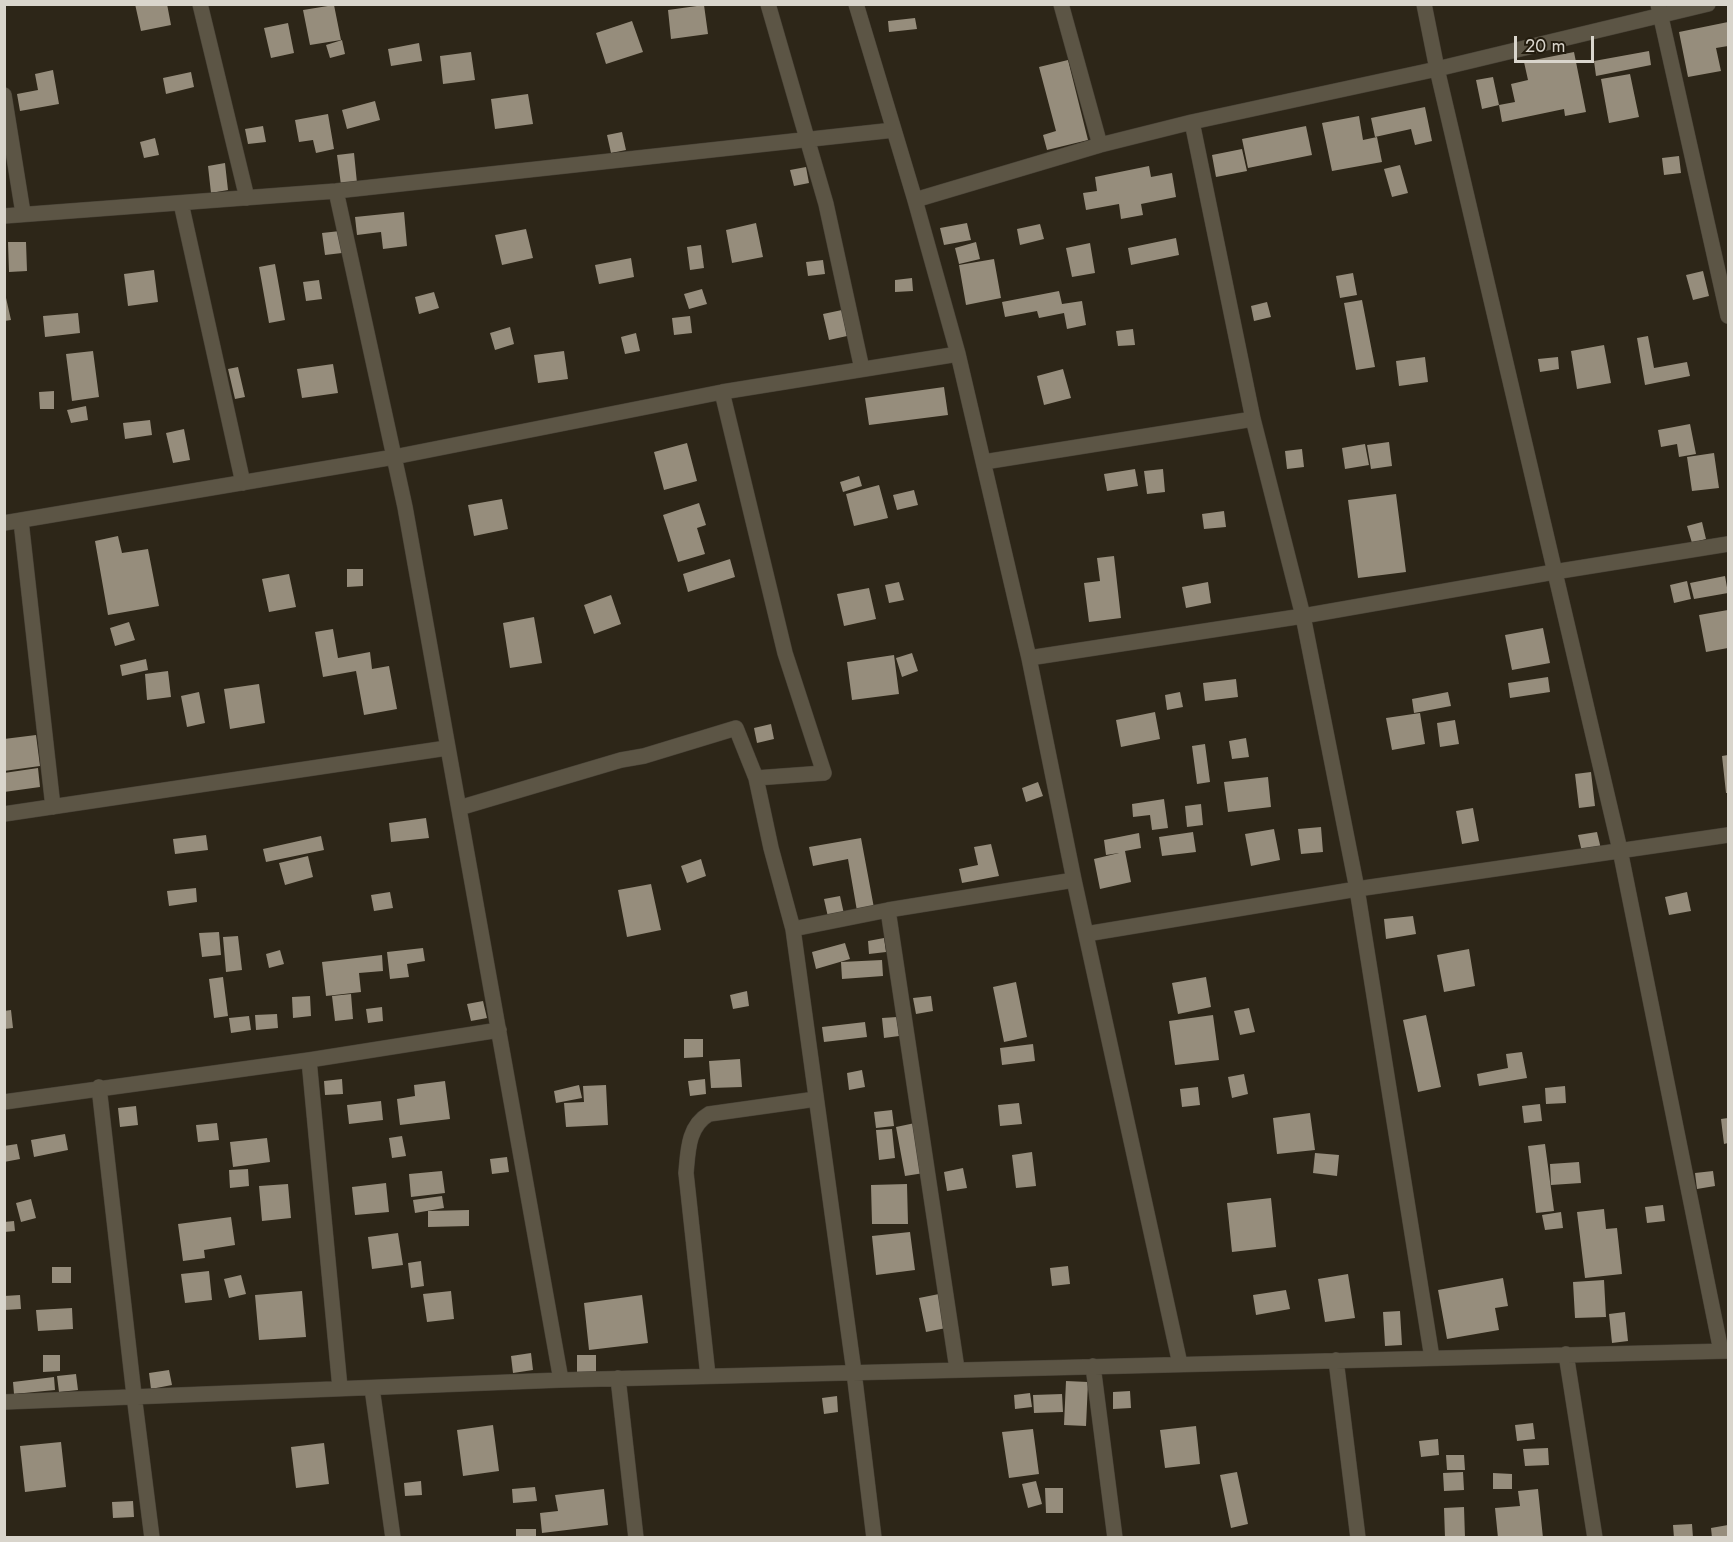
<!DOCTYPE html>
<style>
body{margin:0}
#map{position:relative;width:1733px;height:1542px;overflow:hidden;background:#2d2618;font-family:Jost,sans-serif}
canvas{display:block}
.frame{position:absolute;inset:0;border:6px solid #d9d5cc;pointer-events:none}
.scale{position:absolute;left:1514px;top:36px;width:80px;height:27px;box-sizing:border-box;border:3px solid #d9d5cc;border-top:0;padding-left:8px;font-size:18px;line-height:21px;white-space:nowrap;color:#d9d5cc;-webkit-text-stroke:4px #231c0e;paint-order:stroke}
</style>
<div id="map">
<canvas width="1733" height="1542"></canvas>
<div class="frame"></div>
<div class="scale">20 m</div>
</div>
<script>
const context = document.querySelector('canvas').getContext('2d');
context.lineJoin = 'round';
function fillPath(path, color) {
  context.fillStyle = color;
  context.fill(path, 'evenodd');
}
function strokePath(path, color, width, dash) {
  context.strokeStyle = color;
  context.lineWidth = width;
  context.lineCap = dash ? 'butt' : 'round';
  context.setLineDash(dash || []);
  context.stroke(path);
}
fillPath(new Path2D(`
 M135,4H167L171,25L141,31Z
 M334,5L341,40L310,45L303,10Z
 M704,5L708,34L671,39L668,10Z
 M915,18L917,29L889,32L888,21Z
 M632,21L643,52L606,64L596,33Z
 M1728,22V46L1716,48L1721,71L1688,77L1679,32Z
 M288,23L294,53L271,58L264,28Z
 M342,40L345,54L330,58L326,45Z
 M419,43L422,61L391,66L388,49Z
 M1649,51L1651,65L1596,76L1594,61Z
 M471,52L475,80L443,84L440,56Z
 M1574,52L1586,112L1565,116L1564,109L1502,122L1499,105L1515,102L1511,84L1528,80L1524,62Z
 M1068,60L1088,140L1047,150L1043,135L1056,131L1039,67Z
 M53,70L59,104L20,111L17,94L38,90L35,74Z
 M191,72L194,87L166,94L163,78Z
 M1630,74L1639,117L1609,123L1601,79Z
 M1493,77L1499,105L1482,109L1476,80Z
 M528,94L533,124L495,129L491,99Z
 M375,101L380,120L347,129L342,110Z
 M1425,107L1432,141L1415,145L1411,129L1375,137L1371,118Z
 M328,114L334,149L316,153L313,140L299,142L295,120Z
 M1359,116L1363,140L1377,137L1382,162L1332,171L1322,123Z
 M263,126L266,142L248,144L245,129Z
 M1306,126L1312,155L1248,168L1242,139Z
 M622,132L626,150L611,153L607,135Z
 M155,138L159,155L144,158L140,142Z
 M1242,149L1247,171L1216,177L1212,155Z
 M354,153L357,183L341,185L337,155Z
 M1679,156L1681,173L1664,175L1662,158Z
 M225,163L228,190L211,193L208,166Z
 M1400,165L1408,193L1392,197L1384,169Z
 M1149,166L1151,177L1172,173L1176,197L1141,204L1143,215L1121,219L1119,204L1086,210L1083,193L1097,191L1095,177Z
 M806,167L809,183L794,186L790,170Z
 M404,212L407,246L383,249L381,232L357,235L355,217Z
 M756,223L763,257L732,263L726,230Z
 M967,223L971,240L944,245L940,228Z
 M1040,224L1044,239L1020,245L1017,229Z
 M526,229L533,258L502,265L495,235Z
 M340,231L342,253L325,255L322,233Z
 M1176,238L1179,255L1131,265L1128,248Z
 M8,242H26L27,271L9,272Z
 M976,242L980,259L959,264L955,248Z
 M1090,243L1095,273L1072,277L1066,248Z
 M701,245L704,268L690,270L687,247Z
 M631,258L634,277L599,284L595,265Z
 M994,259L1001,298L966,305L959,265Z
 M823,260L825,274L808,276L806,262Z
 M275,264L285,320L269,323L259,267Z
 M154,270L158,302L128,306L124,274Z
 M1703,271L1709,296L1693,300L1686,275Z
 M1353,273L1357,295L1340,298L1336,276Z
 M912,278L913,291L895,292V280Z
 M319,280L322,299L306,301L303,282Z
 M4,289L11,320L4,321Z
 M702,289L707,304L689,309L684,294Z
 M1059,291L1062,304L1082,301L1086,325L1067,329L1064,313L1039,318L1037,311L1005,317L1002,302Z
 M434,292L439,308L419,314L415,297Z
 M1362,300L1375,367L1356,370L1344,303Z
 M1267,302L1271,317L1254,321L1251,306Z
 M842,310L847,336L829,340L823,314Z
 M78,313L80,333L45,337L43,316Z
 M690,316L692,333L674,335L672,318Z
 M510,327L514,344L495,350L490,333Z
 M1133,329L1135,345L1118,346L1116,331Z
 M636,333L640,351L625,354L621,337Z
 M1648,336L1654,368L1687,362L1690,376L1645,385L1637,338Z
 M1604,345L1611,383L1577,389L1571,351Z
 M93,351L99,397L72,401L66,354Z
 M564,351L568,379L538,383L534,355Z
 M1425,357L1428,382L1399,386L1396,361Z
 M1558,357L1559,369L1540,372L1538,359Z
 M333,364L338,393L302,398L297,369Z
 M238,367L245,397L235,399L228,369Z
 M1063,369L1071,398L1044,405L1037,376Z
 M944,387L948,415L869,425L865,398Z
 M54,391V409H40L39,392Z
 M86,406L88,420L71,423L67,410Z
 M150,420L152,435L125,439L123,423Z
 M1690,424L1696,454L1679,457L1677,444L1661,447L1658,430Z
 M184,429L190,460L173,463L166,433Z
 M1389,442L1392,466L1371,469L1367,445Z
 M687,443L697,481L664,490L654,452Z
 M1365,444L1369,465L1345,469L1342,448Z
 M1302,449L1304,467L1287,469L1285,451Z
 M1714,453L1719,488L1692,491L1687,457Z
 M1135,469L1138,486L1107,491L1104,474Z
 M1163,469L1165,492L1147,494L1144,471Z
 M859,476L862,486L843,492L840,482Z
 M879,485L888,518L854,526L846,494Z
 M914,490L918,505L897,510L893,495Z
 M1396,494L1406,572L1358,578L1348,500Z
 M502,499L508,529L474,536L468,505Z
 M699,503L706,525L697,528L705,554L678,562L663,515Z
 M1224,511L1226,527L1204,529L1202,514Z
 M1702,522L1706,539L1692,543L1687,526Z
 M118,536L122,553L148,549L159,606L108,615L95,541Z
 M1114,556L1121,618L1089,622L1084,583L1100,581L1097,558Z
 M730,559L735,577L688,592L683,574Z
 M347,569H363V586L347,587Z
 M289,574L296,607L269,612L262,579Z
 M1725,576L1728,593L1694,599L1690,583Z
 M1687,581L1691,599L1674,603L1670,585Z
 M899,582L904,600L889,603L885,585Z
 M1208,582L1211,603L1186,608L1182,587Z
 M869,588L876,619L844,626L837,594Z
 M611,595L621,624L594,634L584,605Z
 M1728,610V648L1706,652L1699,615Z
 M534,617L542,663L510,668L503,623Z
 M129,622L135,640L115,646L110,628Z
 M1543,628L1550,663L1512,670L1505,635Z
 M333,629L338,658L370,652L372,669L389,666L397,709L364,715L356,671L323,677L315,632Z
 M912,653L918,671L902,677L896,658Z
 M894,655L899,694L852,700L847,662Z
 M146,659L148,670L122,676L120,665Z
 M168,671L171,697L147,700L145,674Z
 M1548,677L1550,692L1510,698L1508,683Z
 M1236,679L1238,697L1205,701L1203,683Z
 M259,684L265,723L230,729L224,689Z
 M199,692L205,723L187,727L181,696Z
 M1180,692L1183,707L1167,710L1165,695Z
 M1448,692L1451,706L1414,713L1412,699Z
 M1155,712L1160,739L1121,747L1116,720Z
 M1420,713L1425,744L1392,750L1386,718Z
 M1455,720L1459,744L1440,747L1437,723Z
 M771,724L774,739L757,743L754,728Z
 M36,735L40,766L4,771V739Z
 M1246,738L1249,757L1232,759L1229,741Z
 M1205,744L1210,782L1197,784L1192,746Z
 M1728,755V793H1726L1722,756Z
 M38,768L40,787L4,792V773Z
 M1591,772L1595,806L1579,808L1575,774Z
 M1268,777L1271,807L1228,812L1224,782Z
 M1038,782L1043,796L1026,802L1022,788Z
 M1164,799L1168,828L1152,830L1150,815L1133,817L1132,804Z
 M1201,804L1203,825L1187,827L1185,806Z
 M1473,808L1479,841L1462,844L1456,811Z
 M426,818L429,838L391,842L389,823Z
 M1321,827L1323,852L1301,854L1298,829Z
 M1274,829L1280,860L1251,866L1245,834Z
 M1193,832L1196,852L1162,856L1159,837Z
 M1597,832L1601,849L1582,852L1578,835Z
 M1139,833L1141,848L1125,851L1131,882L1100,889L1094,859L1119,853L1106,855L1104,840Z
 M206,835L208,850L175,854L173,839Z
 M321,836L324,850L266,862L263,849Z
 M861,838L874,908L857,911L848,859L813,866L809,847Z
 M991,844L999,876L962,883L959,869L978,865L974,847Z
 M308,856L313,877L285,885L279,863Z
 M701,859L706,876L687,883L681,866Z
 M651,884L661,930L627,937L618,890Z
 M196,888L197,902L169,906L167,891Z
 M390,892L393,908L374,911L371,895Z
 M1687,892L1691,911L1669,915L1665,897Z
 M840,896L844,914L828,917L824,899Z
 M1413,916L1416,934L1386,939L1384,919Z
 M219,932L221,955L202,957L199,933Z
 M238,936L242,970L226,972L223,937Z
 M884,938L886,952L869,954L868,941Z
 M845,943L850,959L816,969L812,952Z
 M423,948L425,961L407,964L409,977L390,979L387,952Z
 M1469,949L1475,986L1444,992L1437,955Z
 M280,950L284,964L269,968L266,954Z
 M382,955L383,971L359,973L361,992L326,996L322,962Z
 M882,960L883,976L842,979L841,962Z
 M223,977L228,1016L214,1018L209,979Z
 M1206,977L1211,1007L1178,1014L1172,983Z
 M1016,982L1027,1037L1004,1042L993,987Z
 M747,991L749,1006L733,1009L730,995Z
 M351,994L353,1019L335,1021L332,996Z
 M310,996L311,1016L293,1018L292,997Z
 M931,996L933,1011L916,1014L913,998Z
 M483,1001L487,1018L471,1021L467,1004Z
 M382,1007L383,1021L368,1023L366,1009Z
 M1249,1008L1255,1032L1240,1035L1234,1011Z
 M11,1010L13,1028L4,1029V1011Z
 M277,1014L278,1028L256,1030L255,1015Z
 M1213,1015L1219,1060L1175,1065L1169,1021Z
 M1426,1015L1441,1087L1418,1092L1403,1020Z
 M249,1016L251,1030L231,1033L229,1018Z
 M897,1017L899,1036L884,1038L882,1018Z
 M865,1022L867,1037L824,1042L822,1027Z
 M684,1039H703V1057L684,1058Z
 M1033,1044L1035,1061L1002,1065L1000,1048Z
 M1522,1052L1527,1078L1479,1086L1477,1074L1508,1068L1506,1054Z
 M740,1059L742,1087L711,1088L709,1061Z
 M862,1070L865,1087L849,1090L847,1073Z
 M1244,1074L1248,1094L1232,1098L1228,1077Z
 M342,1079L343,1094L325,1095L324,1081Z
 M705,1079L706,1094L690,1096L688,1081Z
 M445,1081L450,1119L400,1125L397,1099L415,1096L414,1085Z
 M579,1085L582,1098L556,1103L554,1091Z
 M606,1085L608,1125L566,1127L564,1103L584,1102L583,1086Z
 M1565,1086L1566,1103L1546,1104L1545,1088Z
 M1198,1087L1200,1105L1182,1107L1180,1089Z
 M381,1101L383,1120L349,1124L347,1105Z
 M1019,1103L1022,1124L1000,1126L998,1105Z
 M1540,1104L1542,1121L1524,1123L1522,1106Z
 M136,1106L138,1125L120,1127L118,1108Z
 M892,1110L894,1126L876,1128L874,1112Z
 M1310,1113L1315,1150L1277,1154L1273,1118Z
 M1728,1118V1143L1724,1144L1721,1119Z
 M217,1123L219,1140L198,1142L196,1125Z
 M915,1123L924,1173L905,1176L896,1127Z
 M892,1129L895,1158L879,1160L876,1130Z
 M65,1134L68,1150L34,1157L31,1140Z
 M402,1136L406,1156L392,1158L389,1138Z
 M267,1138L270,1162L233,1167L230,1142Z
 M17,1144L20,1159L4,1162V1146Z
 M1545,1144L1554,1211L1536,1213L1528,1146Z
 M1032,1152L1036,1186L1016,1188L1012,1155Z
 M1315,1153L1339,1155L1337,1176L1313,1173Z
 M507,1157L509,1172L492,1174L490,1159Z
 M1579,1162L1581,1183L1551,1185L1550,1164Z
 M963,1168L967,1188L947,1191L944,1172Z
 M248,1169L249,1186L230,1188L229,1170Z
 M442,1171L445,1193L411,1197L409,1174Z
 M1713,1171L1715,1186L1697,1189L1695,1173Z
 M386,1183L389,1212L355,1215L352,1187Z
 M288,1184L291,1218L262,1221L259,1186Z
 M907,1184L908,1224H872L871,1185Z
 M442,1196L444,1208L415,1213L413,1200Z
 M1271,1198L1276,1247L1232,1252L1227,1203Z
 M31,1199L36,1218L21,1222L16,1203Z
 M1663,1205L1665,1221L1647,1223L1645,1207Z
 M1604,1209L1606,1229L1617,1228L1622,1274L1585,1278L1577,1212Z
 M469,1210V1226L428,1227V1211Z
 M1561,1212L1563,1228L1545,1230L1542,1215Z
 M231,1217L235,1245L204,1250L205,1258L183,1261L178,1224Z
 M14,1221L15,1231L4,1232V1222Z
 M910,1232L915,1270L876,1275L872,1236Z
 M398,1233L403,1265L372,1269L368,1237Z
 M421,1261L424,1286L411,1288L408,1263Z
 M1068,1266L1070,1284L1052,1286L1050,1268Z
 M52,1267H71V1283H52Z
 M209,1271L212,1300L185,1303L181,1274Z
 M1348,1274L1355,1318L1325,1322L1318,1279Z
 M241,1275L246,1294L229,1298L224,1279Z
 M1503,1278L1508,1306L1495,1308L1499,1330L1447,1339L1438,1290Z
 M1604,1280L1606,1317L1575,1318L1573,1282Z
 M1286,1290L1290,1309L1256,1315L1253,1295Z
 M302,1291L306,1337L259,1340L255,1295Z
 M451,1291L454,1319L427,1322L423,1294Z
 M939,1294L946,1328L926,1332L919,1298Z
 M20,1295L21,1309L4,1310V1296Z
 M642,1295L648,1343L589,1350L584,1303Z
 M72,1308L73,1329L38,1331L36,1310Z
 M1400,1311L1402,1345L1385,1346L1383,1312Z
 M1625,1312L1628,1341L1612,1343L1609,1314Z
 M531,1353L533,1370L513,1373L511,1356Z
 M43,1355H60V1371L43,1372Z
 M577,1355H596V1372H577Z
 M169,1370L172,1385L151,1389L149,1373Z
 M76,1374L78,1390L59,1392L57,1376Z
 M54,1377L55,1390L14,1394L13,1382Z
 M1066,1381L1088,1382L1086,1426L1064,1425Z
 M1130,1391L1131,1408L1113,1409V1392Z
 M1030,1393L1032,1407L1015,1409L1014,1395Z
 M1062,1394L1063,1412L1034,1413L1033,1395Z
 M837,1396L838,1412L824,1414L822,1398Z
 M1533,1423L1535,1439L1517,1441L1515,1425Z
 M493,1425L499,1471L463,1476L457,1430Z
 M1196,1426L1200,1464L1165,1468L1160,1430Z
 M1033,1429L1039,1474L1009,1478L1002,1432Z
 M1438,1439L1439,1455L1421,1457L1419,1441Z
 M61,1442L66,1487L25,1492L20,1446Z
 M324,1443L329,1484L296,1488L291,1447Z
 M1548,1448L1549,1465L1525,1466L1523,1449Z
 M1446,1455H1464L1465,1470H1447Z
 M1237,1472L1248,1524L1231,1528L1220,1475Z
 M1463,1472L1464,1490L1444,1491L1443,1473Z
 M1493,1473L1512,1474V1489H1493Z
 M421,1481L422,1495L405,1496L404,1483Z
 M1036,1481L1042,1504L1028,1508L1022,1484Z
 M535,1487L537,1501L513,1503L512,1489Z
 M1045,1488H1063V1513H1046Z
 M604,1489L608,1525L542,1533L540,1513L558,1511L555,1495Z
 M1538,1489L1543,1538H1498L1495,1508L1520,1506L1518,1491Z
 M133,1501L134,1517L113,1518L112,1502Z
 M1464,1507L1465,1538H1445L1444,1508Z
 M1692,1524L1693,1538H1674L1673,1525Z
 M1728,1525V1538H1712L1711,1528Z
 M516,1529H536V1538H516Z`), '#968d7c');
const street = new Path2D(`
 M200,4L247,198
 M768,4L826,204L862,369
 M856,4L894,130
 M1061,4L1100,145
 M1424,4L1437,69L1620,850L1721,1351
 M1658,4L1728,316
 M4,95L23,213
 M1192,122L1253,419L1303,616L1357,889L1432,1358
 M336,191L405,507L561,1380
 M181,203L243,483
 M4,216L336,191L894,130L915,200
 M722,392L785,653L824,773L756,778L771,848L793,929L854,1372L874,1538
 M984,462L1253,419
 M21,521L53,807
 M4,523L394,457L722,392L958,354
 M1029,658L1303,616L1554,572L1728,544
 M459,808L621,760L644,756L736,728L756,778
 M4,814L447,748
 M888,910L957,1369
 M793,929L888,910L1074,880
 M1086,934L1357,889L1728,835
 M309,1060L340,1388
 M99,1087L134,1395L152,1538
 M4,1102L309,1060L499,1030
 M1566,1354L1595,1538
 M1336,1360L1358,1538
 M1180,1364L1074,880L1029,658L958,354L915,200L1100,145L1192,122L1437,69L1708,4
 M1093,1366L1115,1538
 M708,1376L686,1173C688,1151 688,1126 709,1114L816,1099
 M618,1378L636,1538
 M372,1388L393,1538
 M4,1402L561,1380L1728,1351`);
strokePath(street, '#484237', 16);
strokePath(street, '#5c5545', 15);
</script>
